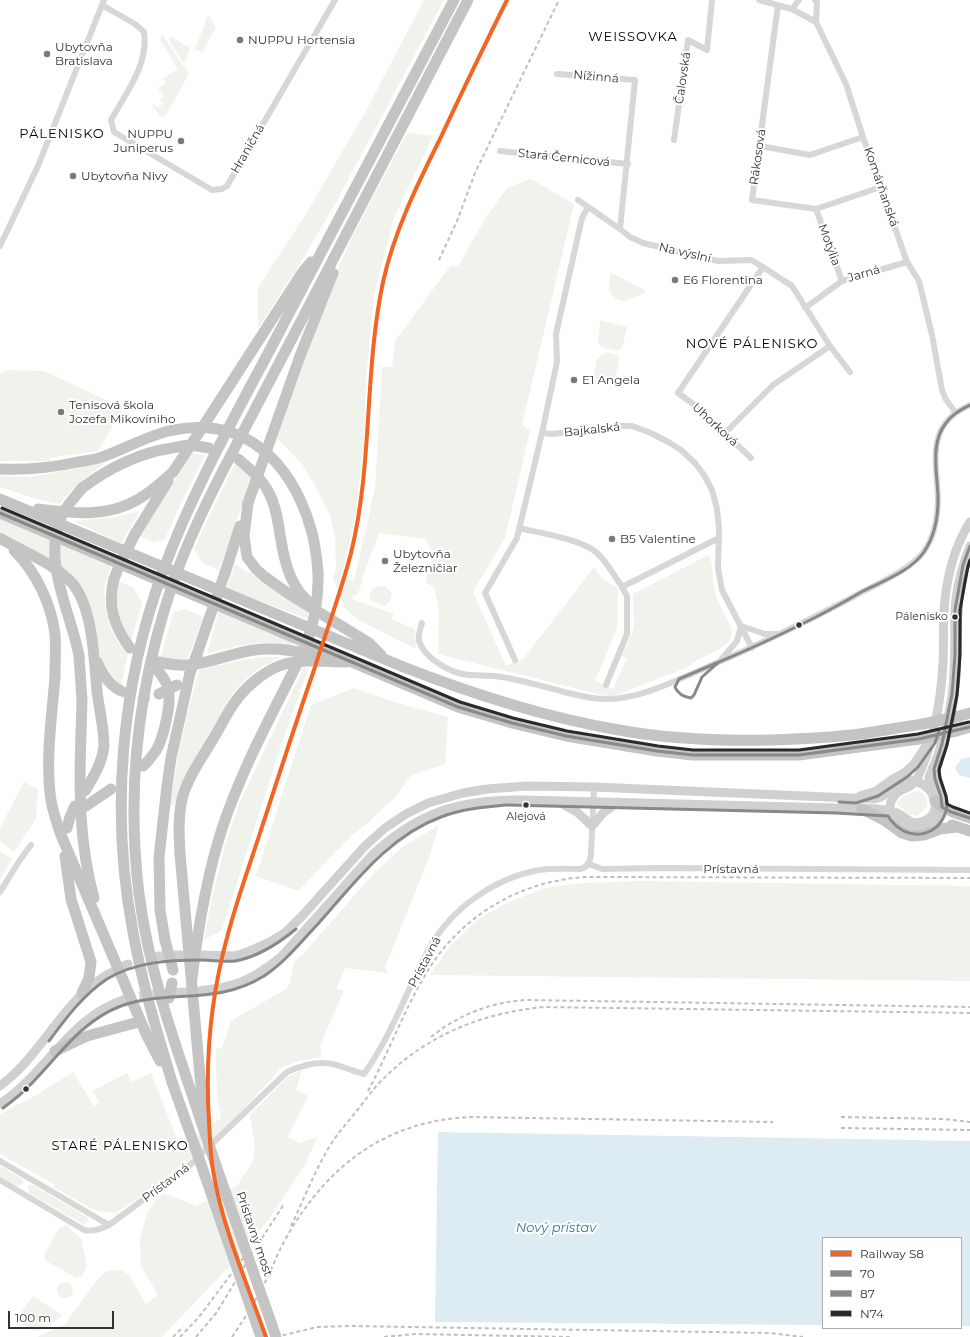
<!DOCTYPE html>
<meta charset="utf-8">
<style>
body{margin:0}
#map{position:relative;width:970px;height:1337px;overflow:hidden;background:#fff;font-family:Montserrat,sans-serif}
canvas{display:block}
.legend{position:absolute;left:822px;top:1237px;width:140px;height:92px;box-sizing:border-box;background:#fff;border:1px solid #adadad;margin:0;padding:5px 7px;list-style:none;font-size:12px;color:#333}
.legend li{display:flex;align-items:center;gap:8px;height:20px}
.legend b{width:20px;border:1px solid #adadad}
.scale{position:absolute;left:8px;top:1311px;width:106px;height:18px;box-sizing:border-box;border:2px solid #333;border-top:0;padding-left:5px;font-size:12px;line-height:14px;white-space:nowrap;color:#333;-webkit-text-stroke:3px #fff;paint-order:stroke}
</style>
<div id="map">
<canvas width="970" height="1337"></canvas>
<ul class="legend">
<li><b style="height:5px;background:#f26522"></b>Railway S8</li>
<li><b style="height:5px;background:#898989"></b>70</li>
<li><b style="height:5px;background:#898989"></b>87</li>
<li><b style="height:5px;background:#2b2a29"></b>N74</li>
</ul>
<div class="scale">100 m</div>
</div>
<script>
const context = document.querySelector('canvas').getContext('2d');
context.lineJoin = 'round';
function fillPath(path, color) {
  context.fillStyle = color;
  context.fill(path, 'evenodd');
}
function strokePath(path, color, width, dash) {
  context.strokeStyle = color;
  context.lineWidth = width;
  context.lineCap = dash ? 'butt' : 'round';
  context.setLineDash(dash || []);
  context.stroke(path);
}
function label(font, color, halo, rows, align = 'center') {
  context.font = font + ' Montserrat,sans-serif';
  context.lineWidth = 4;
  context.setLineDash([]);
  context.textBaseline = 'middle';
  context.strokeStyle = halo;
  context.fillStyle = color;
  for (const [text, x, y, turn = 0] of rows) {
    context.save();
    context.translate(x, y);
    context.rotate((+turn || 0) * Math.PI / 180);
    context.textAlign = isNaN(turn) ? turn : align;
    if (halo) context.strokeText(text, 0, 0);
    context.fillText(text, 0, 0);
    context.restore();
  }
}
fillPath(new Path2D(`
 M424,0H444L334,206L301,262L258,329V288L306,214L365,113Z
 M208,15L216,27L202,52L195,49Z
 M162,34L189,74L165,117L163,116L160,117L152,105L154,104L157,108L163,104L160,99L164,96L158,88L166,83L163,79L178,69L160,40Z
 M171,37L190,48L184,64L168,39Z
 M407,133L433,136L394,218L374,295L366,382L364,443L356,512L345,563L341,578L354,581L375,488L382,367H392L395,341L451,265L458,267L486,217L507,188L531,179L574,204L522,425L530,431L505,538L473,592L506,666L524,658L594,567L601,577L618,589L617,628L595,681L613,689L627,658L622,656L634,628L633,594L708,555C715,565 711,580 715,592C718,604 725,614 730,625C733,631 732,638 728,643C723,648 701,658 693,662L689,667L610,697L438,654L439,609L434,587L425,582L434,556L426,539L379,533L363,576L360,589L356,596L353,595L352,599L394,614L391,619L415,629L416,649L357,619L345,608L333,578L336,568L335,537L330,515L313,482L302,464L277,438L318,315L353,235Z
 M610,272L646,291L645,293L624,301L614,299L609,291Z
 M600,320L627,327L622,348L617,351L602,347L598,343Z
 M609,353L620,356L614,384L593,378L597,359L603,354Z
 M8,370L44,371L123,408L98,451L49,458L52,461H0V373Z
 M192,453L205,455L181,503L165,539L153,542L140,536Z
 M106,463C87,476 74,485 60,504L40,500L0,487V476L30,477Z
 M235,464L252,478L219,570L203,563L194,549L213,508Z
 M140,511L121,543L73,521L116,517Z
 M0,518L111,565L104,588L106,612L111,629L118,642L128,653L121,686L111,678L102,662L97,647L91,607L84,590L69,572L0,531Z
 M235,564L308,609V615L307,619L227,588Z
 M119,581L133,587L142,602L131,642L117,613L116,593Z
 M377,586L386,587L392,593L390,601L384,606L371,601L369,597L373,588Z
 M185,609L204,617L192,647L186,661L160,659L173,613Z
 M219,610L294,641L292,646L263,643L235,646L207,654Z
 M265,657H282C267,663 255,670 243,682C230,694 223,710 214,725C199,752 183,776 174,805H170L178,756L188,711L199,670L248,659Z
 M309,667L279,751L222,930L204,940L211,902L224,848L239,804L303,669Z
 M354,688L391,701L448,717L445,764L410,776L397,795L369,822L350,837L298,891L256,876L311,705Z
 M24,782L38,789L36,819L14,852L0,841V828Z
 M919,790C931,801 930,806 917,816L909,814L897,804C904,792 909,796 919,790Z
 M439,825L429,858L385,967L388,973L345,968L336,989L344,990L320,1046L322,1057L298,1061L281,1068L227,1127L185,1164L138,1198L115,1213L96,1211L53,1187L54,1184L0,1154V1114L38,1094L73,1072L94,1106L99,1102L92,1090L100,1087L127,1073L132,1082L151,1073L180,1147L175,1151L221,1118C216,1094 216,1072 216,1049L222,1048L231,1021L286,989L290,984L294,962L304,953L375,872L404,846Z
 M0,851L12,859L0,879Z
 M641,881L970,886V981L430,975L449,947L477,920L506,903L545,888L583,883Z
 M302,1070L296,1090L308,1096L288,1137L300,1143L317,1137L306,1163L269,1219L244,1251L162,1337H37L65,1324L98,1279L107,1271L122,1270L129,1275L146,1304L158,1295L141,1266L140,1239L147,1213L157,1198L164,1193L196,1206L237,1186L253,1161L255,1146L250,1115L288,1077Z
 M0,1166L21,1178L24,1182L21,1185L16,1186L0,1176Z
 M30,1185H33L87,1217L88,1220L87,1223L83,1224L29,1193L28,1188Z
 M67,1225L81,1239L87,1266L83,1274L77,1278L73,1276L46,1261L44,1255L60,1227Z
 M57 1290a8 8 0 1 1 16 0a8 8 0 1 1-16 0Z
 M33,1296L62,1315C54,1322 42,1334 30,1329C25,1327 21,1323 16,1320Z`), '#f0f3ec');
fillPath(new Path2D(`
 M970,757V778L959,775L955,768L961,759Z
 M438,1132L970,1141V1326H961V1238H823V1325L435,1322Z`), '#ddebf2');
strokePath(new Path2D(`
 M126,999L137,996L166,993`), '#d6d6d6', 9, [9, 4.5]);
strokePath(new Path2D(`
 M123,692L138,696L151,697`), '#d6d6d6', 11, [11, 5.5]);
strokePath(new Path2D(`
 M759,0L792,9L816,22L846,84L863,137L907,262L919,281L932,335L942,390L945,398L955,412
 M815,0L817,2L816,22
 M102,5L135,24L144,32C149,64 126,93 111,120L114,132L212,190L222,189L227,186L335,0
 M778,5L752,200L816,209L881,187
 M792,9L799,0
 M557,74L635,80L620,229L630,237L643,243L718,261L751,260L763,267L792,286L830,346L850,372
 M674,140L688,40L707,50L712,0
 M760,146L810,155L863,137
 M500,151L628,164
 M578,200L620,229
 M816,209L842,281
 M0,246L38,166L104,0
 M805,308L842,281L907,262
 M542,433L557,362L556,334L582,218L588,207
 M725,433L773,385L830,346
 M751,458L696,406L678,393L763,267
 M519,528C540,533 580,539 596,552C607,562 614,575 622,587L719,538
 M422,623C420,629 418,635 419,641C424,657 446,670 462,674C473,676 484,675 495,676C519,679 541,686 564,692C578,695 593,700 608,699C642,698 672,682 703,669C754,647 804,623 853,597C873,586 901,574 917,559C922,555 927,547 930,541C936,528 938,512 938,497C936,459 926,424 970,405
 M741,626L765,634H780
 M515,660L485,593L517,538L542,433L551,434L620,426H632L651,433L670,443L681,450L695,463L704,475L712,490L717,509L719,528L718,568L722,590L752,648
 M720,661L737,641L741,626
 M606,685L627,634V596L622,587
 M589,864L602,869L661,868L970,870
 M0,892L20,860L31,845
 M0,1161L109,1225
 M0,1180L84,1230C93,1232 101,1229 109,1225L189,1166L287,1072C300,1066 318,1061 333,1064C344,1067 353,1071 364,1074C392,1035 407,989 430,947C452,908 495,878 539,870C553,868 567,869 581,869C589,866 590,861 591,854L594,787`), '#d7d7d7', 6);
strokePath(new Path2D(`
 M934,772C935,776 935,780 936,784C938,792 944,799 942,807C935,842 882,831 891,802C896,787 909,791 916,781C933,747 941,701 943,663C944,646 943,628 944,611C946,580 953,549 970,522
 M860,796L876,791L893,779L904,773L914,764L926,746
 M559,802L577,812L592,826L604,812L618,802
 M175,955H182
 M202,955L233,956L245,953L268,943L286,932L302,916L365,846L385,828L406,814L428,803L463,793L487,789L527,786L594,787L874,799C884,798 887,791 895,785C907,775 922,781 931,792
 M158,956H162
 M124,966L128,964
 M200,991C209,989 219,989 228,986C249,981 266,969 282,956L373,854C420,811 462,799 524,800L836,808C853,809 882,807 897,813C907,817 910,827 924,821C947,810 927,793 929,778C930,773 936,761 938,755C944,736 949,716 952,696C956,668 954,639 955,611C956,589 962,567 970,546
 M167,993L185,992
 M0,1086C13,1076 25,1064 35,1051C60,1021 78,989 114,971
 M0,1104C46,1074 70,1016 126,999`), '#d0d0d0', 9);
strokePath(new Path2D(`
 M273,344L454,0
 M286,350L468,0
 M300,356L333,273
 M204,425L302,273L311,262
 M238,459C250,469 262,479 269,493C275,504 277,516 279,528C282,548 286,573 298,590C300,594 305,598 308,601
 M0,469C27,470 51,468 78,462C85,461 92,460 99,458C122,451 146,436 169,431C244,414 291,461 311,529C315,543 317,559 318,573
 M82,488C109,468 138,453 172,448C178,447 185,445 191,445C197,446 203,447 209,448
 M0,499L401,666C472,694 543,717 619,730C668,739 719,741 769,740C799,739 830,738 860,734C881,731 902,727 923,724
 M248,503L244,536L247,557L256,569L265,577L289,594L369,643L381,655
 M38,509C71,513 106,518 137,500C150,493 162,482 173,472
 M0,513L458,707L512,723L566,736L657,751L693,755H799L919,739
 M135,534L168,481
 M0,538C23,552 54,563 72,583C93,607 94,660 97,691C99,709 104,727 104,746C102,763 94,776 85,791
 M14,550C36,572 51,603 55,634C56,648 55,663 55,677
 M225,573L240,526
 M114,579C107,606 114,626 130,648
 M197,654L209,619
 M79,656L82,701L81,733
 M97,662C103,675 108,684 121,691
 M158,662C168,664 178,666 188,665C211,663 232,653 254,650C278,647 301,652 324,657
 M960,716L970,713
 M956,731L970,727
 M143,766C149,761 153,755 157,749C164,735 172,702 168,688C166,680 161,675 157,669
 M935,801C945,810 958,814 970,818
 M86,806L111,789
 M862,809L884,820L902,833L912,836L924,835L940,829L957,827
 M952,825L970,831
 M67,828L70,817L75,806
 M180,854C179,835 178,817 182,799C188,776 204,755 216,734C223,722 229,709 238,698C248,685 264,672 279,666C299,658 324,662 346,662
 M65,856L71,899L91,962L89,978L82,993
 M165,940L160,910L159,857L167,786L171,758L190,673
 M55,1051L87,1036L135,1023
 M172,1082L195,1147`), '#c4c4c4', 11);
strokePath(new Path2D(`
 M439,260L457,221L475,173L559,0
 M431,1037C458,1015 491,1002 526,1000L970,1007
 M368,1091C390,1050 407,1002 432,964C463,918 512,887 567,879C577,877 587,877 597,877L970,878
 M841,1117L943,1119L970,1122
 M841,1128L970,1130
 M291,1226C304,1199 315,1170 331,1144C338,1133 347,1123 355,1113C364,1102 372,1090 382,1080C427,1035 481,1013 544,1007L970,1013
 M173,1337L183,1327
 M180,1337L199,1317L247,1253
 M196,1337L217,1312L253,1252L284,1204
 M232,1337C243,1321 253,1305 262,1288C271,1272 277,1254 286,1238C327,1166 385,1121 470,1117L773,1122
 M276,1337L317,1327L351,1326L770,1333L803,1337
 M384,1337L415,1334L571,1337`), '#bebebe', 2, [4, 3]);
strokePath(new Path2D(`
 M173,472L204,425
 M248,503L300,356
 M114,579L119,566L135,534
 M209,619L225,573
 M79,656C71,612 41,560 62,515C67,505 75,497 82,488
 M190,673L197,654
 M55,677C52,715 45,762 51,800C53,812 57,824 61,835L147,1036L160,1061
 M159,694L177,685
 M923,724L960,716
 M81,733C79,789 79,844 94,898
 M919,739L956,731
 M180,854L200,1076L205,1119
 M165,940L173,970
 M192,978C198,928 206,878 222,829C242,767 275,709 304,650C314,625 319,601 318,573
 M169,998L172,983
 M172,1082C157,1032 142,983 133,932C110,812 121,685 163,571C192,492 234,418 273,344
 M195,1147L261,1337
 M276,1337C249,1258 220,1180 194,1100C171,1033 148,965 139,894C126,788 139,681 174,580C189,537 209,497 230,457C249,421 267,386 286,350`), '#c4c4c4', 11);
strokePath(new Path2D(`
 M0,513L458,707L512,723L566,736L657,751L693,755H799L919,739L970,727
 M970,546L963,565L955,610V655L952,694L942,744L934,769L935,779L941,797L942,807L951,812L970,818
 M719,662L702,677L694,695L691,698C683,697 678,694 675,687L679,679Z
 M719,662C750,649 780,635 810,620C828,611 846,601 863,591C883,581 911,571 924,552C934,537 938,517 938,500C938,475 929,444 946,423C952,414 961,410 970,405`), '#898989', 3);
strokePath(new Path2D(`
 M839,802L856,803L878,796L907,777L918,767L935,743L939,731
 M49,1041C66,1018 83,995 107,979C135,962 169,960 201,960C212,960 224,962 235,961C258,957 279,943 296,929
 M3,1108C14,1100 24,1092 33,1082C60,1054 83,1020 121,1006C169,989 216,1006 264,976C284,963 300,943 317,925C354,884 387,837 441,817C462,809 485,807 507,805L836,813L888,816C903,841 937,841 946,811C951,796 937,783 939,767C941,759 945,752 947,744C952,726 956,706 958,687C963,643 955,605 970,561`), '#898989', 3);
strokePath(new Path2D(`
 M2,508L460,702L513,718L567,731L658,746L693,750H799L918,734L969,722
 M970,560L968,566L960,610V655L957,695L947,745L939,770L940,778L946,796L947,804L953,807L970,813`), '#2b2a29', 3);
strokePath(new Path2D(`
 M266,1337C247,1283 222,1227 213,1170C210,1154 210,1137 209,1121C205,1058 211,995 228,934C237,900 249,867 260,833C278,778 296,722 315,667C327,629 341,592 351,553C373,464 364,372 383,282C394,232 417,185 440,139C462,92 484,46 507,0`), '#f26522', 4);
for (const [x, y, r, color] of [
 [240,40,4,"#7a7a7a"],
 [47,54,4,"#7a7a7a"],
 [181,141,4,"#7a7a7a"],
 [73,176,4,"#7a7a7a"],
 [675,280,4,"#7a7a7a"],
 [574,380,4,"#7a7a7a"],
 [61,412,4,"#7a7a7a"],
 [612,539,4,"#7a7a7a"],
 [385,561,4,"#7a7a7a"],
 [955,617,3.5,"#333"],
 [799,625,3.5,"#333"],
 [526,805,3.5,"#333"],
 [26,1089,3.5,"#333"]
]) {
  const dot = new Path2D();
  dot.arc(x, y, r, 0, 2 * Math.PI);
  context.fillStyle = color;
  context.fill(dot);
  strokePath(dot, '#fff', 1.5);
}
label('11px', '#333', '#fff', [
 ["Pálenisko",948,617],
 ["Alejová",526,817,"center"]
], 'right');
label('12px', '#333', '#fff', [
 ["NUPPU Hortensia",248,40],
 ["Ubytovňa",55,47],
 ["Bratislava",55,61],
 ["NUPPU",173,134,"right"],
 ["Juniperus",173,148,"right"],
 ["Ubytovňa Nivy",81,176],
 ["E6 Florentina",683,280],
 ["E1 Angela",582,380],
 ["Tenisová škola",69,405],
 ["Jozefa Mikovíniho",69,419],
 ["B5 Valentine",620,539],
 ["Ubytovňa",393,554],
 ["Železničiar",393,568]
], 'left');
label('12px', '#333', '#fff', [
 ["Nížinná",596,77,5],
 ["Čalovská",683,78,-82],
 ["Hraničná",248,149,-60],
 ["Rákosová",758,157,-82],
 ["Stará Černicová",564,158,6],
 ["Komárňanská",881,187,71],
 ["Motýlia",829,245,70],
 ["Na výslní",685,253,13],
 ["Jarná",864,274,-16],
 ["Uhorková",715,425,43],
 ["Bajkalská",592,430,-6],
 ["Prístavná",731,869],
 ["Prístavná",425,962,-62],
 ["Prístavná",166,1183,-37],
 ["Prístavný most",254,1234,71]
]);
context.letterSpacing = '1px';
label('13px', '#000', '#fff', [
 ["WEISSOVKA",633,37],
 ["PÁLENISKO",62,134],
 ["NOVÉ PÁLENISKO",752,344],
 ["STARÉ PÁLENISKO",120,1146]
]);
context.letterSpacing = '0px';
label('italic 13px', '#407595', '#fff', [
 ["Nový prístav",556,1228]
]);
</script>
